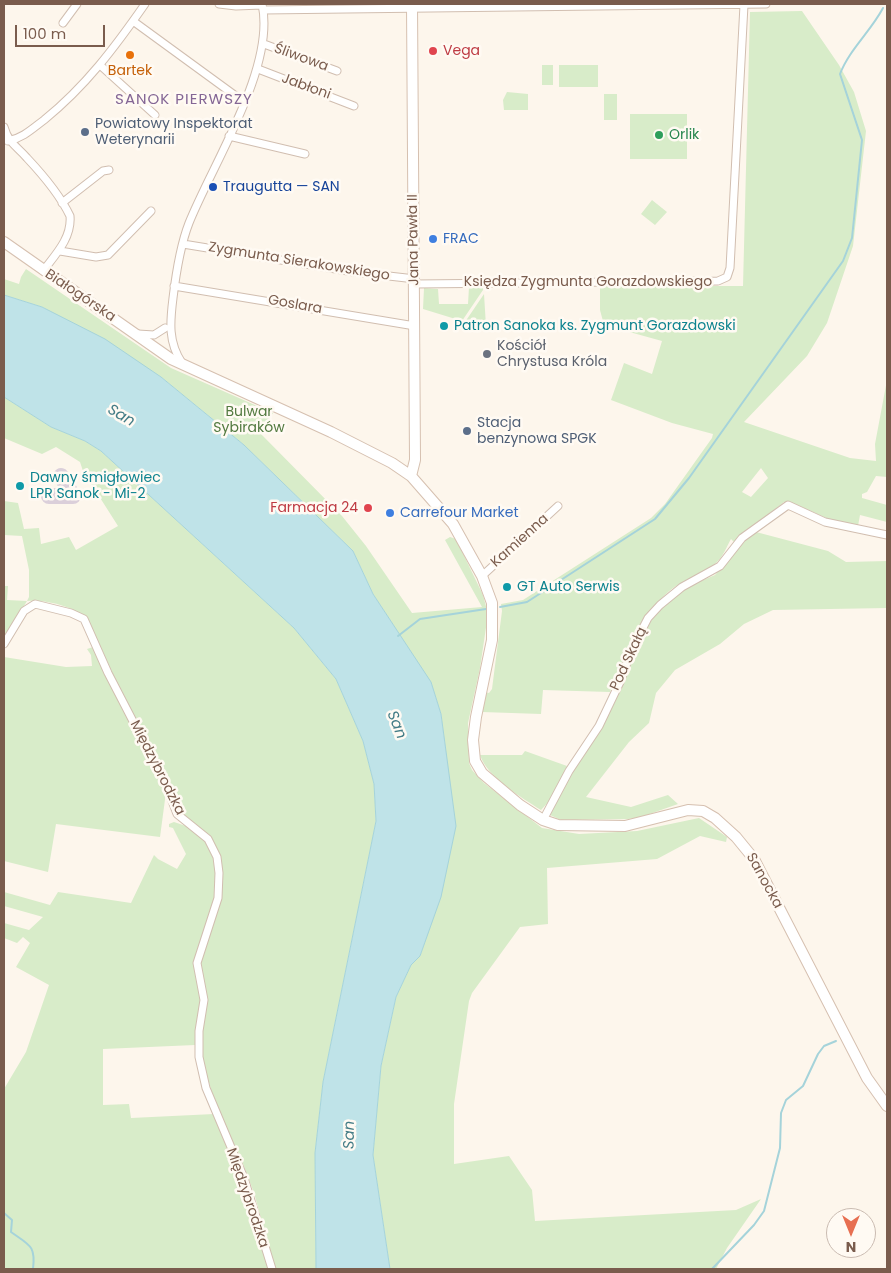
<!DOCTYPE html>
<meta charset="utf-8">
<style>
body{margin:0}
#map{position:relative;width:891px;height:1273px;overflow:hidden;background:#fdf6ec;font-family:Poppins,sans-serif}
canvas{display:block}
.frame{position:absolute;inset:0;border:5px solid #7a5c4d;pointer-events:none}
.north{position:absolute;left:826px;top:1208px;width:50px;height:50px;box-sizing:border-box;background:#fffaf3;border:1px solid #cabbb1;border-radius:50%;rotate:180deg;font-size:14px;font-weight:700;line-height:20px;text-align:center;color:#7a5c4d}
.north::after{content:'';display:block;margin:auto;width:18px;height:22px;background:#e76f51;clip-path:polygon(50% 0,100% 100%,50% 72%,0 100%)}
.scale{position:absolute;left:15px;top:25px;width:90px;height:22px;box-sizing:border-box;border:2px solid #7a5c4d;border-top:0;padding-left:6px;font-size:15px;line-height:18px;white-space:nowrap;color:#7a5c4d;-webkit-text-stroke:4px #fffaf3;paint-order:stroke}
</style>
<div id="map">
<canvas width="891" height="1273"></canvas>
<div class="frame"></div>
<div class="north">N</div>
<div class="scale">100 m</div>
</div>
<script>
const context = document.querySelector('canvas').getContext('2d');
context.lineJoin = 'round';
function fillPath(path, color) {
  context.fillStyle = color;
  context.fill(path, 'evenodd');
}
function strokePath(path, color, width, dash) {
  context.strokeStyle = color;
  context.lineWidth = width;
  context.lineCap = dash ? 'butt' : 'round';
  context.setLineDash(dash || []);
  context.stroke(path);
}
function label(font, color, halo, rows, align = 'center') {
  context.font = font + ' Poppins,sans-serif';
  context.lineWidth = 5;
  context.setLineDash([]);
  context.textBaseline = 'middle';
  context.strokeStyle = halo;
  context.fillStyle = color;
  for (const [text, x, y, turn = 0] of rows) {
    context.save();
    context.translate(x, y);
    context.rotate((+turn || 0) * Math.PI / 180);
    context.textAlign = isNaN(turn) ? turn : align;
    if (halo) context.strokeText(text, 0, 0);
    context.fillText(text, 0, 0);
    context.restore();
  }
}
fillPath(new Path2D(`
 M802,11L839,65L854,92L866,131L853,246L827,323L807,356L744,422L850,458L876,461L875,444L887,380V477L876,476L867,492L862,494V498L887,505V522L860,515L858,526L831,520L793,503L784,502L734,542L731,539C727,546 723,557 717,562C703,576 682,578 665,595C638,621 625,657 610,692L543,690L541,714L482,712L485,692L489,693L492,689L502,611L501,604L523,600L651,518L665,504L712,438L713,434L672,423L611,400L624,363L652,374L662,341L604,325L600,310V286H743L750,12ZM761,468L768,478L751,497L742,492Z
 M542,65H553V85H542Z
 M559,65H598V87H559Z
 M507,92L528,94V110H504L503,100Z
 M604,94H617V120H604Z
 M630,114H687V159H630Z
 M652,200L667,212L655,225L641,214Z
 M26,269L171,368L273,413L260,433L342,516L366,546L412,613L482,607L445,540L450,537L456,539L483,595L488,614L480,668L468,723L469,763L472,770L484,783L542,828L579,834L637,831L699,818L727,837L726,842L700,836L657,859L547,868L548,924L520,927L472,993L469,1001L454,1104V1164L509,1156L532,1190L535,1221L736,1210L761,1199L727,1248L716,1269H390L373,1155L381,1066L396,997L411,965L420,956L426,938L445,748L441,714L431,683L373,594L353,551L244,445L161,377L42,307L4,295V279L19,284L21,277Z
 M483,285V290L462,321L423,309L424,288L438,289L439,304H468L469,287Z
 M484,294L486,326L465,322Z
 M4,397L51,427L85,441L101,451L294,628L336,679L363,741L374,784L376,821L323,1082L315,1153L316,1269H275L254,1193L240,1156L217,1110L201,1055V1035L206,1010L200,956L222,893L220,858L209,835L186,818L177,803L125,701L89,621C77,607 46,599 27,601L4,639V586H8L7,600L27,601L29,597V570L22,536L4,535V501L18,503L24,529L39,528L41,544L69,537L76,550L118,526L83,471L80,462L56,447L42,454L4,438Z
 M756,532L828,551L846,562L887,561V608L773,610L744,624L720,644L675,670L656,693L649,723L629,742L586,797L631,807L668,795L678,804L641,817L628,819L561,820L550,815L644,631L656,614L685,588L715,575L742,543Z
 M93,647L133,730L163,782L166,792L160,837L56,824L48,872L4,861V657L66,667L92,666L91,655L87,649Z
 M525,751L567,766L551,799L541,810C522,798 487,777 480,755H522Z
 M174,822L189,827L204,839L215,862L217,883L209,922L196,954L195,966L202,997L195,1045L103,1049V1105L129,1104L131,1118L214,1114L242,1182L268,1269H4V1089L26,1052L49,985L16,967L30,943L23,937L17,943L4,938V923L29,930L43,917L4,906V892L50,905L58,892L131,903L154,855L158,859L177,869L186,854L173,828L169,827V824Z`), '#d8ecc9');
const water = new Path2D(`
 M4,295L42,307L105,339L161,377L244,445L353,551L373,594L431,682L441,714L456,826L441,897L420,956L411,965L396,997L381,1066L373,1155L390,1269H316L315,1153L323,1082L376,821L374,784L363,741L336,679L294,628L101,451L85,441L51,427L4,397Z`);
fillPath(water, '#bfe3e8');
strokePath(water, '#a5d3da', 1);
strokePath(new Path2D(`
 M500,607L527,602L655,519L689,478L843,261L852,238L862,140L840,74C849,50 871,31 883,8
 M398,636L420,619L486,609
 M4,1213L12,1220L11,1232C29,1245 36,1245 33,1269
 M712,1269L754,1225L764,1211L780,1148L781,1113L786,1100L803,1086L818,1054L824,1046L836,1041`), '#a5d3da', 2);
strokePath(new Path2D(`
 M49,496H73L61,476`), '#dbcfda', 16);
const street = new Path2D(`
 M219,4L236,6L262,5
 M263,10L766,4
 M133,21L244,102
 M63,23L77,4
 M264,44L337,71
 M101,66L155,115
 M258,69L354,106
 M4,127C9,144 16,145 27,158C43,175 60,195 70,216C72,238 55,255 43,271
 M229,136L305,154
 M8,141C23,138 32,129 44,120C86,86 115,47 145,4
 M62,203L103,171L109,170
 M183,244L354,272L415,279
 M60,251L96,257L108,255L151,211
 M415,284L718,281L727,277L730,268L744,5
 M174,286L415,326
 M138,334L154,335L165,328
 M182,363C168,342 170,322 173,298C176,273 180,246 189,223C213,163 276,67 262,4
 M482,576L558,506
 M4,644L24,611L35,604L71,613L84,619L108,673L166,785L177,814L208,839L217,857L219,873L218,898L197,963L204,1000L199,1031V1057L206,1088L244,1178L272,1269
 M543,820L569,771L599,726L620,682L632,649L648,618L660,605L682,587L720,566L742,538L788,505L825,522L887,535`);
const secondary = new Path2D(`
 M4,242L171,359L331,432L392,463L411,476L453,524L482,576L492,603V640L476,717L473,740L475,761L482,773L520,805L543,820L558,825L625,826L688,810L703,811L715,818L736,837L754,859L867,1078L887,1106
 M411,476L415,460L412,4`);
strokePath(street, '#d1beb0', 9);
strokePath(secondary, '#d6c0b0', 12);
strokePath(street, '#fff', 7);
strokePath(secondary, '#fff', 10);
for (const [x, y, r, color] of [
 [433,51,5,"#e0444e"],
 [130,55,5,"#e8710a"],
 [85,132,5,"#5c6f8a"],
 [659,135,5,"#2e9e5b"],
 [213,187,5,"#1a4fb4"],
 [433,239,5,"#3f7fe0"],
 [444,326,5,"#0f9aa8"],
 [487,354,5,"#6b7280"],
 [467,431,5,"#5c6f8a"],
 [20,486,5,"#0f9aa8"],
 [368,508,5,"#e0444e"],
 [390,513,5,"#3f7fe0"],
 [507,587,5,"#0f9aa8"]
]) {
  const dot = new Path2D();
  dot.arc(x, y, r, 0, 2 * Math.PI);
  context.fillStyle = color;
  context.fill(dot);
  strokePath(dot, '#fffaf3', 2);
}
label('14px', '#be3a42', '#fffaf3', [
 ["Vega",443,51],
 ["Farmacja 24",358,508,"right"]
], 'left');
label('14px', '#7a5c4d', '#fffaf3', [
 ["Śliwowa",301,58,20],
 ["Jabłoni",306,87,20],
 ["Jana Pawła II",414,240,-91],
 ["Zygmunta Sierakowskiego",299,262,9],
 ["Księdza Zygmunta Gorazdowskiego",588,282],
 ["Białogórska",80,296,34],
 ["Goslara",295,305,10],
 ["Kamienna",520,541,-42],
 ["Pod Skałą",629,659,-65],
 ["Międzybrodzka",157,768,63],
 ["Sanocka",764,881,61],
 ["Międzybrodzka",247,1198,71]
]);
label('14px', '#c56008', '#fffaf3', [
 ["Bartek",130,71]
]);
label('14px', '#4e5e75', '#fffaf3', [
 ["Powiatowy Inspektorat",95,124],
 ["Weterynarii",95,140],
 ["Stacja",477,423],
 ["benzynowa SPGK",477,439]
], 'left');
label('14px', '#27864d', '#fffaf3', [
 ["Orlik",669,135]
], 'left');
label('14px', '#164399', '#fffaf3', [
 ["Traugutta — SAN",223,187]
], 'left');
label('14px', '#366cbe', '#fffaf3', [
 ["FRAC",443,239],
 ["Carrefour Market",400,513]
], 'left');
label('14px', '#0d838f', '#fffaf3', [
 ["Patron Sanoka ks. Zygmunt Gorazdowski",454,326],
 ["Dawny śmigłowiec",30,478],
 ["LPR Sanok - Mi-2",30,494],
 ["GT Auto Serwis",517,587]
], 'left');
label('14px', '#5b616d', '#fffaf3', [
 ["Kościół",497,346],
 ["Chrystusa Króla",497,362]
], 'left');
label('14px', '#537a41', '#fffaf3', [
 ["Bulwar",249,412],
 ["Sybiraków",249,428]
]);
context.letterSpacing = '1px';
label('15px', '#846695', '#fffaf3', [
 ["SANOK PIERWSZY",184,100]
]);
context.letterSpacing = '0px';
label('italic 15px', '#437c86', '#fffaf3', [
 ["San",121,416,31],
 ["San",396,725,68],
 ["San",350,1135,-89]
]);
</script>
